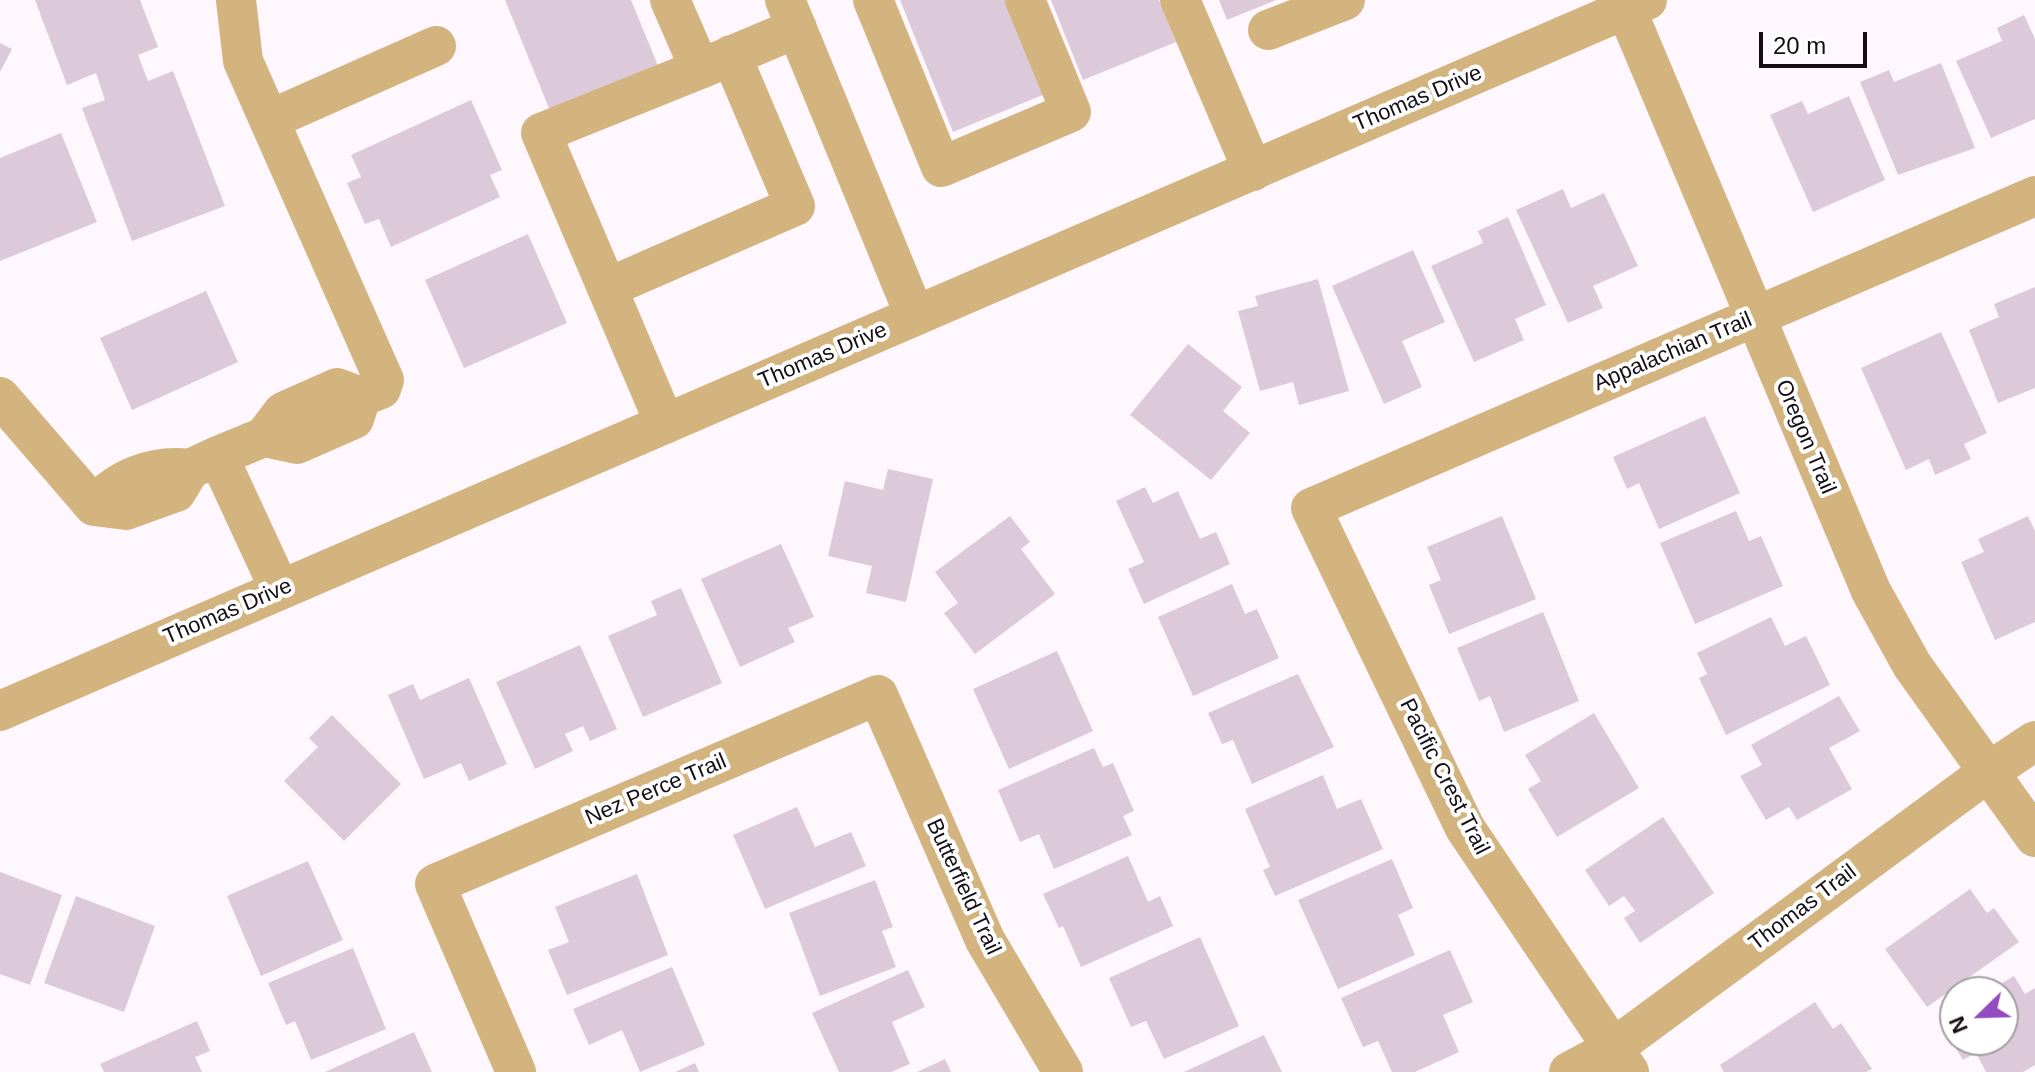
<!DOCTYPE html>
<style>
body{margin:0}
#map{position:relative;width:2035px;height:1072px;overflow:hidden;background:#fef7fe;font-family:Helvetica,sans-serif}
canvas{display:block}
.north{position:absolute;left:1939px;top:976px;width:80px;height:80px;box-sizing:border-box;background:#fff;border:2px solid #a19fa1;border-radius:50%;rotate:247deg;font-size:22px;font-weight:700;line-height:32px;text-align:center;color:#150f15}
.north::after{content:'';display:block;margin:auto;width:28px;height:36px;background:#934cc0;clip-path:polygon(50% 0,100% 100%,50% 72%,0 100%)}
.scale{position:absolute;left:1759px;top:32px;width:108px;height:36px;box-sizing:border-box;border:4px solid #150f15;border-top:0;padding-left:10px;font-size:24px;line-height:28px;white-space:nowrap;color:#150f15;-webkit-text-stroke:6px #fff;paint-order:stroke}
</style>
<div id="map">
<canvas width="2035" height="1072"></canvas>
<div class="north">N</div>
<div class="scale">20 m</div>
</div>
<script>
const context = document.querySelector('canvas').getContext('2d');
context.lineJoin = 'round';
function fillPath(path, color) {
  context.fillStyle = color;
  context.fill(path, 'evenodd');
}
function strokePath(path, color, width, dash) {
  context.strokeStyle = color;
  context.lineWidth = width;
  context.lineCap = dash ? 'butt' : 'round';
  context.setLineDash(dash || []);
  context.stroke(path);
}
function label(font, color, halo, rows, align = 'center') {
  context.font = font + ' Helvetica,sans-serif';
  context.lineWidth = 8;
  context.setLineDash([]);
  context.textBaseline = 'middle';
  context.strokeStyle = halo;
  context.fillStyle = color;
  for (const [text, x, y, turn = 0] of rows) {
    context.save();
    context.translate(x, y);
    context.rotate((+turn || 0) * Math.PI / 180);
    context.textAlign = isNaN(turn) ? turn : align;
    if (halo) context.strokeText(text, 0, 0);
    context.fillText(text, 0, 0);
    context.restore();
  }
}
fillPath(new Path2D(`
 M35,0H140L158,47L138,55L148,81L173,71L225,206L132,241L82,108L105,100L96,73L67,85Z
 M505,0H631L661,73L553,118Z
 M900,0H1006L1045,94L953,132Z
 M1051,0H1159L1176,42L1083,80Z
 M1219,0H1276L1227,20Z
 M2024,15L2035,39V119L1991,138L1956,61L2002,41L1997,28Z
 M0,43L12,49L0,72Z
 M1941,63L1975,148L1898,175L1860,82L1889,70L1894,82Z
 M1849,96L1885,180L1813,212L1770,115L1802,101L1808,114Z
 M471,100L502,170L490,175L500,197L391,247L379,219L365,224L347,183L361,177L351,155Z
 M61,133L97,222L0,261V158Z
 M1563,189L1571,208L1604,193L1638,266L1593,286L1603,308L1568,323L1516,210Z
 M1508,217L1546,305L1515,319L1524,340L1474,362L1431,266L1483,243L1478,231Z
 M528,234L567,323L464,368L425,280Z
 M1413,250L1445,322L1402,341L1422,387L1384,404L1332,286Z
 M1318,279L1349,391L1299,405L1293,382L1260,391L1238,311L1258,306L1255,296Z
 M2035,287V388L1998,403L1969,330L1999,317L1994,304Z
 M206,291L238,362L132,410L100,338Z
 M1941,332L1987,433L1964,444L1971,459L1935,475L1929,459L1906,470L1861,368Z
 M1188,344L1242,387L1223,411L1250,433L1211,480L1130,415Z
 M1705,416L1740,493L1659,529L1639,483L1627,489L1613,457Z
 M888,469L933,479L906,602L866,593L872,566L828,556L845,481L883,490Z
 M1145,487L1153,503L1178,491L1200,539L1216,532L1230,564L1144,604L1128,569L1144,562L1116,501Z
 M1736,511L1749,541L1761,536L1783,586L1695,624L1660,543Z
 M1010,516L1030,542L1021,549L1055,594L975,654L944,613L958,603L935,572Z
 M1502,516L1536,599L1449,634L1429,585L1441,580L1427,547Z
 M2028,516L2035,531V622L1995,640L1961,562L1984,552L1978,539Z
 M781,544L814,617L788,628L795,642L740,667L701,579Z
 M1232,584L1245,614L1257,609L1279,658L1193,696L1158,617Z
 M681,588L722,683L643,717L608,636L657,615L651,601Z
 M1543,612L1579,701L1504,732L1490,696L1479,701L1457,648Z
 M1771,617L1785,646L1806,636L1830,685L1726,735L1699,678L1707,674L1697,653Z
 M580,645L617,729L590,741L583,726L565,734L573,751L535,769L496,682Z
 M1057,651L1093,731L1009,769L973,689Z
 M1298,674L1334,747L1252,784L1233,740L1222,744L1208,713Z
 M469,678L507,764L469,781L461,763L424,779L388,695L413,684L420,700Z
 M1839,696L1860,731L1829,748L1852,789L1797,820L1789,807L1766,820L1740,776L1762,765L1751,745Z
 M1594,713L1639,788L1557,837L1528,789L1541,781L1525,755Z
 M332,715L401,784L344,841L284,781L318,747L309,738Z
 M1094,748L1103,767L1113,763L1134,811L1123,816L1132,835L1054,869L1039,834L1020,842L998,790Z
 M1323,775L1337,809L1361,799L1383,849L1275,896L1263,870L1270,867L1245,809Z
 M797,807L815,847L851,832L866,866L765,909L733,835Z
 M1663,817L1714,893L1640,943L1624,918L1635,911L1624,896L1609,906L1585,870Z
 M1128,856L1148,902L1160,896L1173,926L1081,967L1063,926L1059,928L1043,894Z
 M1392,859L1413,908L1398,915L1415,955L1338,989L1298,900Z
 M308,861L343,940L261,976L227,896Z
 M0,872L62,895L30,985L0,974Z
 M637,874L668,955L567,995L548,950L569,942L555,907Z
 M875,880L893,927L882,931L896,967L820,996L789,913Z
 M1970,889L1987,913L1994,908L2019,942L1927,1007L1885,949Z
 M76,896L155,926L124,1012L44,983Z
 M1200,937L1239,1026L1164,1059L1146,1021L1131,1027L1109,978Z
 M353,948L386,1029L311,1060L295,1021L286,1025L268,983Z
 M1450,950L1473,1002L1443,1015L1459,1052L1415,1072H1392L1378,1041L1363,1047L1341,998Z
 M672,967L705,1045L640,1072L622,1030L589,1045L573,1009Z
 M908,970L925,1007L892,1022L910,1064L891,1072H839L812,1013Z
 M2014,976L2025,994L2035,988V1065L2023,1072H1986L1976,1053L1963,1060L1939,1020L1955,1011V1040H2003V992H1987Z
 M1815,1002L1833,1029L1841,1023L1872,1069L1866,1072H1724L1720,1065Z
 M197,1021L210,1051L195,1057L202,1072H104L100,1064Z
 M414,1032L432,1072H325Z
 M1264,1035L1282,1072H1184Z
 M945,1059L951,1072H917Z
 M695,1063L699,1072H675Z`), '#dccada');
strokePath(new Path2D(`
 M236,0L243,61L384,380L381,389L361,397
 M670,0L700,69L797,28
 M785,0L915,316
 M873,0L941,167L1071,112L1025,0
 M1180,0L1253,171
 M1626,9L1871,591L1912,665L2035,837
 M1268,30L1345,0
 M269,120L436,46
 M607,288L795,206L731,55
 M0,397L94,506
 M665,424L541,133L700,69
 M264,437L283,412L337,388L361,397L354,419L297,444L264,437L218,456L280,590
 M190,469C154,464 118,478 94,506L126,510L176,492L190,469L218,456
 M0,711L1647,0
 M516,1072L435,884L878,695L985,940L1063,1072
 M1569,1072L1612,1049L1987,773L2035,741
 M1629,1072L1465,828L1311,508L2035,196`), '#d3b47e', 40);
label('22px', '#150f15', '#fff', [
 ["Thomas Drive",1418,99,-23],
 ["Appalachian Trail",1673,352,-23],
 ["Thomas Drive",823,356,-23],
 ["Oregon Trail",1805,437,67],
 ["Thomas Drive",228,612,-23],
 ["Pacific Crest Trail",1444,777,63],
 ["Nez Perce Trail",656,790,-23],
 ["Butterfield Trail",963,887,65],
 ["Thomas Trail",1803,908,-37]
]);
</script>
